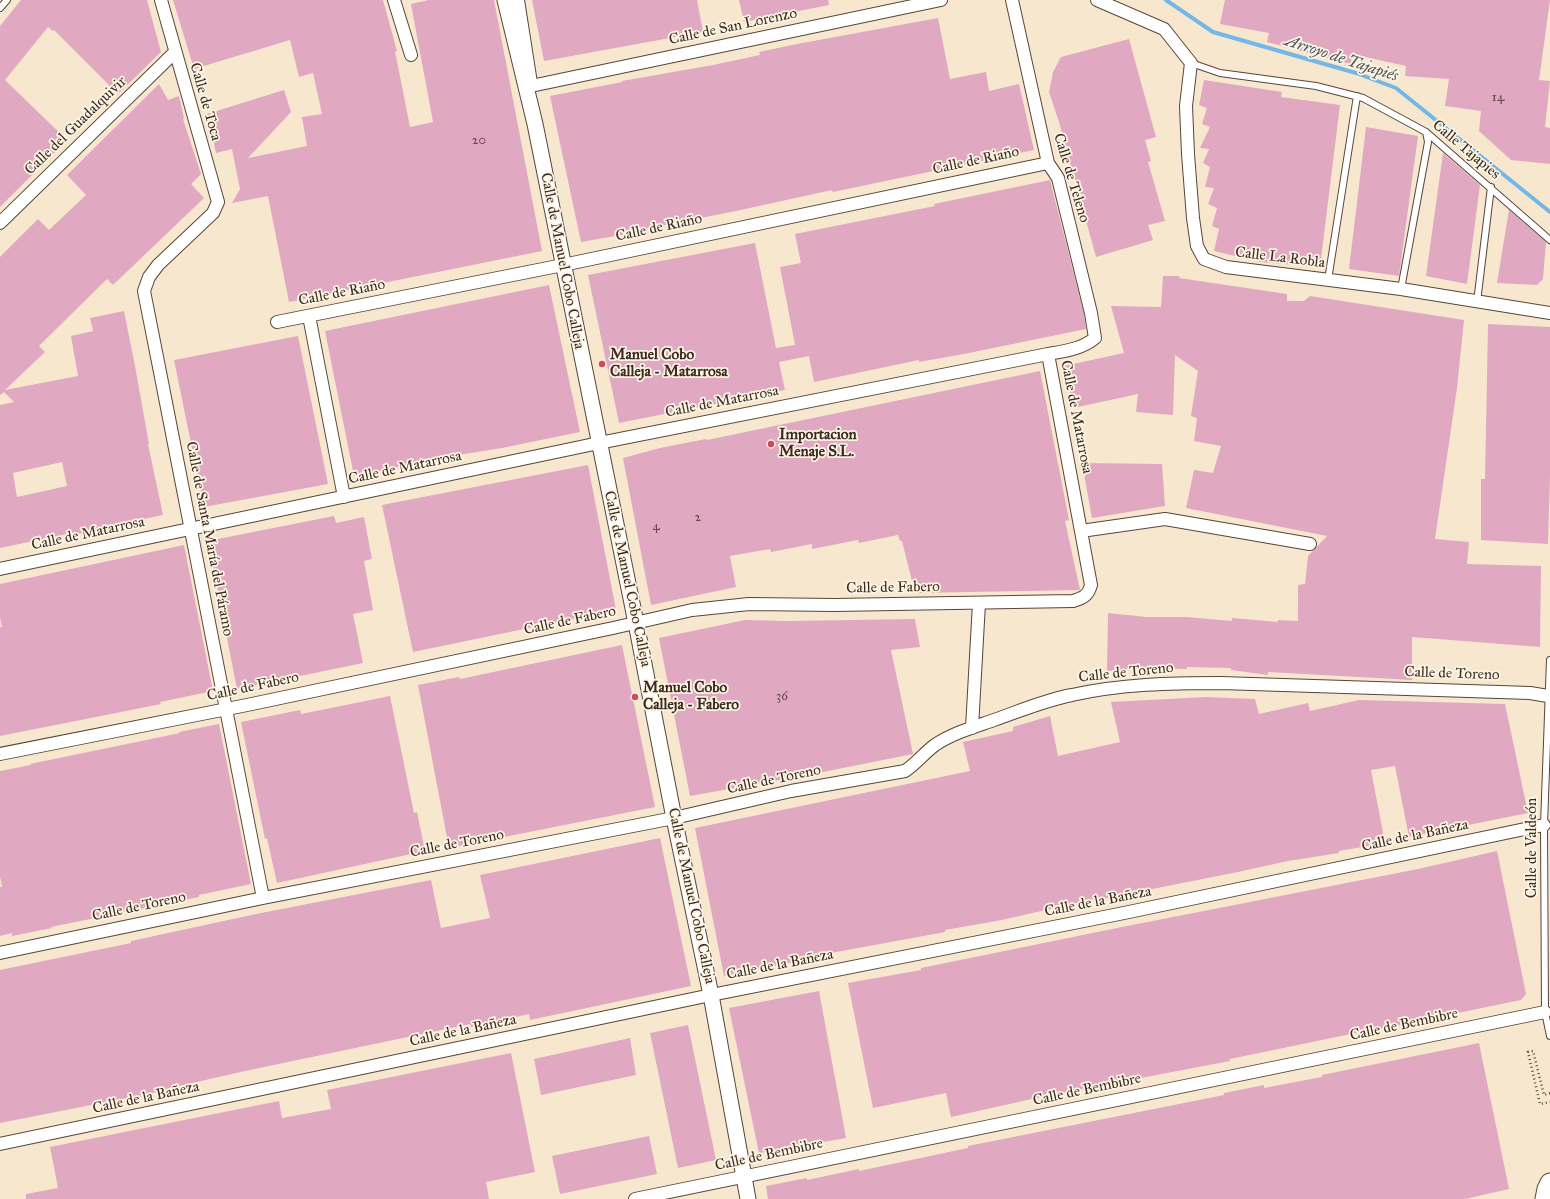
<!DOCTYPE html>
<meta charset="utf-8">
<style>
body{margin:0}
canvas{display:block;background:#f7e7cf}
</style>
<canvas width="1550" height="1199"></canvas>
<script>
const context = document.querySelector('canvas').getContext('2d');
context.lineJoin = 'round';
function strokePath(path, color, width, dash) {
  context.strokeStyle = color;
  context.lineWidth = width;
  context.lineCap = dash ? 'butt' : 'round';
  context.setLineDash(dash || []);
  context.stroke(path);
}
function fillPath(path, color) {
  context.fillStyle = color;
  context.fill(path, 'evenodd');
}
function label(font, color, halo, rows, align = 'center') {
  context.font = font + ' "IM FELL Great Primer",serif';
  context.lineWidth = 3.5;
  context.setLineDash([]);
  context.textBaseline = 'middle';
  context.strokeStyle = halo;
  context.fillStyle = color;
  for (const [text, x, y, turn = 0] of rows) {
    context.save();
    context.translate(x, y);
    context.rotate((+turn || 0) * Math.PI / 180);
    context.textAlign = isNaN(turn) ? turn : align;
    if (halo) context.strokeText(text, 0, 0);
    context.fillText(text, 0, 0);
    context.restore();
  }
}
strokePath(new Path2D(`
 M1166,0L1213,32L1356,73L1396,88L1550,212`), '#73b7e9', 4);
fillPath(new Path2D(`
 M21,0H147L161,52L118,94L54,30L53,31L48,27L5,80L67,140L0,207V26Z
 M173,0H383L397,51H395L410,127L433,122L411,4L429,0H494L542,251L289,302L268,196L232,203L240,189L232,149L216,153L207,114L284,90L291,112L248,158L307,146L302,117L322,114L313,73L299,77L290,40L194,69Z
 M532,0H697L703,32L544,61Z
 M739,0H828L829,5L744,22Z
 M1225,0H1550L1539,80L1550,81L1545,127L1550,128V164L1511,160L1479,131L1481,111L1445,106L1449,79L1405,76L1406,66L1352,54L1351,64L1267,42L1269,33L1220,24Z
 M938,18L950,79L986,72L989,91L1019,84L1034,150L833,192L832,190L736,211L644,229V231L581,242L550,96L622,82V81L713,65L760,55L759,52L797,44Z
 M1129,39L1156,137L1145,140L1151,161L1148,162L1165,221L1148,225L1153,240L1096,257L1059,122L1049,92L1053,72L1061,57Z
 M1204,80L1282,92L1281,97L1340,105L1320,267L1261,262L1214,251L1219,229L1212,226L1217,208L1208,204L1214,188L1205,187L1210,167L1203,163L1209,149L1200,148L1210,127L1202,124L1207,108L1199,105Z
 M159,84L168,100L179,96L184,118L183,119L201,174L191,184L204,198L113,285L107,279L39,346L45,352L5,390L78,376L71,336L93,331L90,318L124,311L135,366L149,444H148L163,515L115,525L116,527L77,534L76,532L0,548V405L14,402L4,392L0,395V257L38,219L49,230L86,195L67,175ZM62,462L67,486L17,497L13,473Z
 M1366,127L1418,136L1399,276L1349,269Z
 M1443,153L1480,185L1467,284L1426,276Z
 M1050,180L1084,314L1086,329L964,354L919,362V360L814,382L809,356L779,362L785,390L619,423L588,275L755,243L776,348L795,345L780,267L801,263L795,234L935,206L934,204Z
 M1509,210L1546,242L1543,279L1537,285L1497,283Z
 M1163,276H1180L1179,278L1287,294V301H1304L1310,296L1464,320L1457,388L1435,539L1469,542L1467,564L1541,566L1540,647L1412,637V680L1268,672V675L1231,670V668L1187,667V669L1145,668L1107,671L1108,613L1147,617H1187L1232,621V618L1278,622V620L1298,621V585L1305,584L1308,556L1327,536L1186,508L1194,470L1213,473L1221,446L1194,441L1197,418L1191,416L1198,371L1175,355L1173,415L1136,412L1138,394L1073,408L1064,366L1124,353L1111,306L1161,307Z
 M549,285L580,432L502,448L452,456L354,476L325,331Z
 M1488,324L1550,327V475L1548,544L1481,540V479H1485Z
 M298,336L328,484L204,507L174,360Z
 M1040,371L1069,520L1065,521L1080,590L915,593L902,541H900L898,535L859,543L858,540L812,549V544L771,552L770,549L730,556L736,587L651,605L623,458L660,448L706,439L707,440Z
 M1082,463L1162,464L1165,506L1092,518Z
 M588,465L616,610L413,652L382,505Z
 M334,516L336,523L364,517L372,559L364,561L373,610L353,614L363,663L237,689L208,541Z
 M184,545L213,691L160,702L161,704L111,714L0,736V627H2L0,617V584Z
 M915,619L920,647L891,650L913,754L818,773L690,796L659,638L745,620L787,621Z
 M622,645L655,807L449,848L418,685L459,677L460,679Z
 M390,696L414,813L417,812L425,851L277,883L267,838L265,839L241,722L300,710L301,714Z
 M1206,697L1255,699L1259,714L1308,703L1310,711L1359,700L1505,704L1528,813L1409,837L1395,766L1371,770L1385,843L1339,851V853L1288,861L1238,872L1102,899V897L1002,920L945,930V932L804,958V960L724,976L695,828L970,771L963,742L1013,731V727L1050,716L1058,756L1120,742L1111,702Z
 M219,724L251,884L199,895V897L51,927L52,928L12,936V933L0,936V887H2L0,876V771L31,765L30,764L180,733L179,732Z
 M660,838L691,986L530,1020L529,1014L471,1027L470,1024L245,1071L157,1091V1092L0,1123V970L131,943V941L256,914L431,880L441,928L490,918L480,875Z
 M1497,851L1526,994L1521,1000L1370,1031V1030L1230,1059V1061L1041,1097L951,1117L946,1093L873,1108L848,983L921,970V968L1122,927L1418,869Z
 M819,991L846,1138L759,1153L729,1008Z
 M688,1025L716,1160L678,1168L650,1033Z
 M630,1038L636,1075L541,1095L534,1059Z
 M1479,1043L1509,1189L1465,1199H768L766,1186L807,1178V1180L859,1169V1171L968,1148V1146L1224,1095V1093L1264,1085V1088L1322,1077V1075Z
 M511,1053L535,1172L486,1182L489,1199H26V1194L58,1188L50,1147L279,1101L282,1118L331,1109L327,1090Z
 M649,1136L657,1174L560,1194L552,1156Z`), '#e1a8c1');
const service = new Path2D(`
 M0,8L7,0
 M1191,63L1220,73L1316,86L1363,98L1426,132L1550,240
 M1328,280L1357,96
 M1401,289L1428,142L1426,132
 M1477,302L1491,187
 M1550,660L1544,825L1545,1012L1550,1036`);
const minor = new Path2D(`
 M161,0L218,202L213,213L158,265L149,277L144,291C184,493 223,695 263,898
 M394,0L411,55
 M518,0L531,83
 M1097,0L1164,29L1191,63L1186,106L1188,154L1193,218L1197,246L1204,259L1226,267L1401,289L1550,313
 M531,86L941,0
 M0,223L174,53
 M309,316L344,497
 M277,322L563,265L1048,163
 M1081,531L1165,519L1310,544
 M0,569L599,443L1048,354C1065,351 1082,349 1095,338L1091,313L1058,178L1048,163L1012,0
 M972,728L979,603
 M0,754L247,705L613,628L692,610L749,604L835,605L1073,601C1083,598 1088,596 1091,585L1048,354
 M0,953L263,898L674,818L791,791L905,771C916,764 924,753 935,745C953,733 974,727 994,720C1020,711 1045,700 1072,695C1121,684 1171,683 1221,683L1530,693L1548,696
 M0,1144L711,995L1124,913L1544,825
 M635,1199L1545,1012`);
const tertiary = new Path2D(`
 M505,0L535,124L636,623L674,818L711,995L748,1199`);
const primary = new Path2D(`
 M1545,1199L1547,1189L1550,1183`);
strokePath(service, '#574639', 8);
strokePath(minor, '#574639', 14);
strokePath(tertiary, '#574639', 17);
strokePath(primary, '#574639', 21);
strokePath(new Path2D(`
 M1550,1093L1544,1095L1533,1051L1528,1052L1540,1104L1550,1102`), '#574639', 2.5, [1, 3]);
strokePath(service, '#fff', 6);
strokePath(minor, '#fff', 12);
strokePath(tertiary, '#fff', 15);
strokePath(primary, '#fff', 19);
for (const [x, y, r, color] of [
 [602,364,4,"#d1495b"],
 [771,444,4,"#d1495b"],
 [635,697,4,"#d1495b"]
]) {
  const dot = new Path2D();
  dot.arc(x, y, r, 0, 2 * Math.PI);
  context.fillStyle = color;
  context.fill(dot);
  strokePath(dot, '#fcf5e5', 1.5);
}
label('13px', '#644a47', null, [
 ["14",1498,98],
 ["20",479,141],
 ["2",698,518],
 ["4",656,527],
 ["36",782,697]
]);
label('15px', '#3b2a1e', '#fcf5e5', [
 ["Calle de San Lorenzo",733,27,-12],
 ["Calle de Toca",205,102,74],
 ["Calle del Guadalquivir",76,126,-44],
 ["Calle Tajapies",1466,150,40],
 ["Calle de Riaño",976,161,-12],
 ["Calle de Teleno",1071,178,73],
 ["Calle de Riaño",659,228,-12],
 ["Calle La Robla",1280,258,7],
 ["Calle de Manuel Cobo Calleja",562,261,79],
 ["Calle de Riaño",342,293,-11],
 ["Calle de Matarrosa",722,402,-11],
 ["Calle de Matarrosa",1076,417,79],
 ["Calle de Matarrosa",405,468,-12],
 ["Calle de Matarrosa",88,534,-12],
 ["Calle de Santa María del Páramo",209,539,79],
 ["Calle de Manuel Cobo Calleja",627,579,78],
 ["Calle de Fabero",893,588,-1],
 ["Calle de Fabero",570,621,-12],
 ["Calle de Toreno",1126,673,-6],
 ["Calle de Toreno",1452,674,2],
 ["Calle de Fabero",253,687,-12],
 ["Calle de Toreno",774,780,-12],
 ["Calle de la Bañeza",1415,836,-12],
 ["Calle de Toreno",457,844,-11],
 ["Calle de Valdeón",1532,848,-90],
 ["Calle de Manuel Cobo Calleja",691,896,78],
 ["Calle de la Bañeza",1098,902,-11],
 ["Calle de Toreno",139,907,-12],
 ["Calle de la Bañeza",780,965,-11],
 ["Calle de Bembibre",1404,1025,-12],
 ["Calle de la Bañeza",463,1031,-12],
 ["Calle de Bembibre",1087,1090,-12],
 ["Calle de la Bañeza",146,1098,-12],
 ["Calle de Bembibre",769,1155,-12]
]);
label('bold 15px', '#3b2a1e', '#fcf5e5', [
 ["Manuel Cobo",610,355],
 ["Calleja - Matarrosa",610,372],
 ["Importacion",779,435],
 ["Menaje S.L.",779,452],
 ["Manuel Cobo",643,688],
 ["Calleja - Fabero",643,705]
], 'left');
label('italic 16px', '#4c545b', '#fcf5e5', [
 ["Arroyo de Tajapiés",1341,59,18]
]);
</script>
